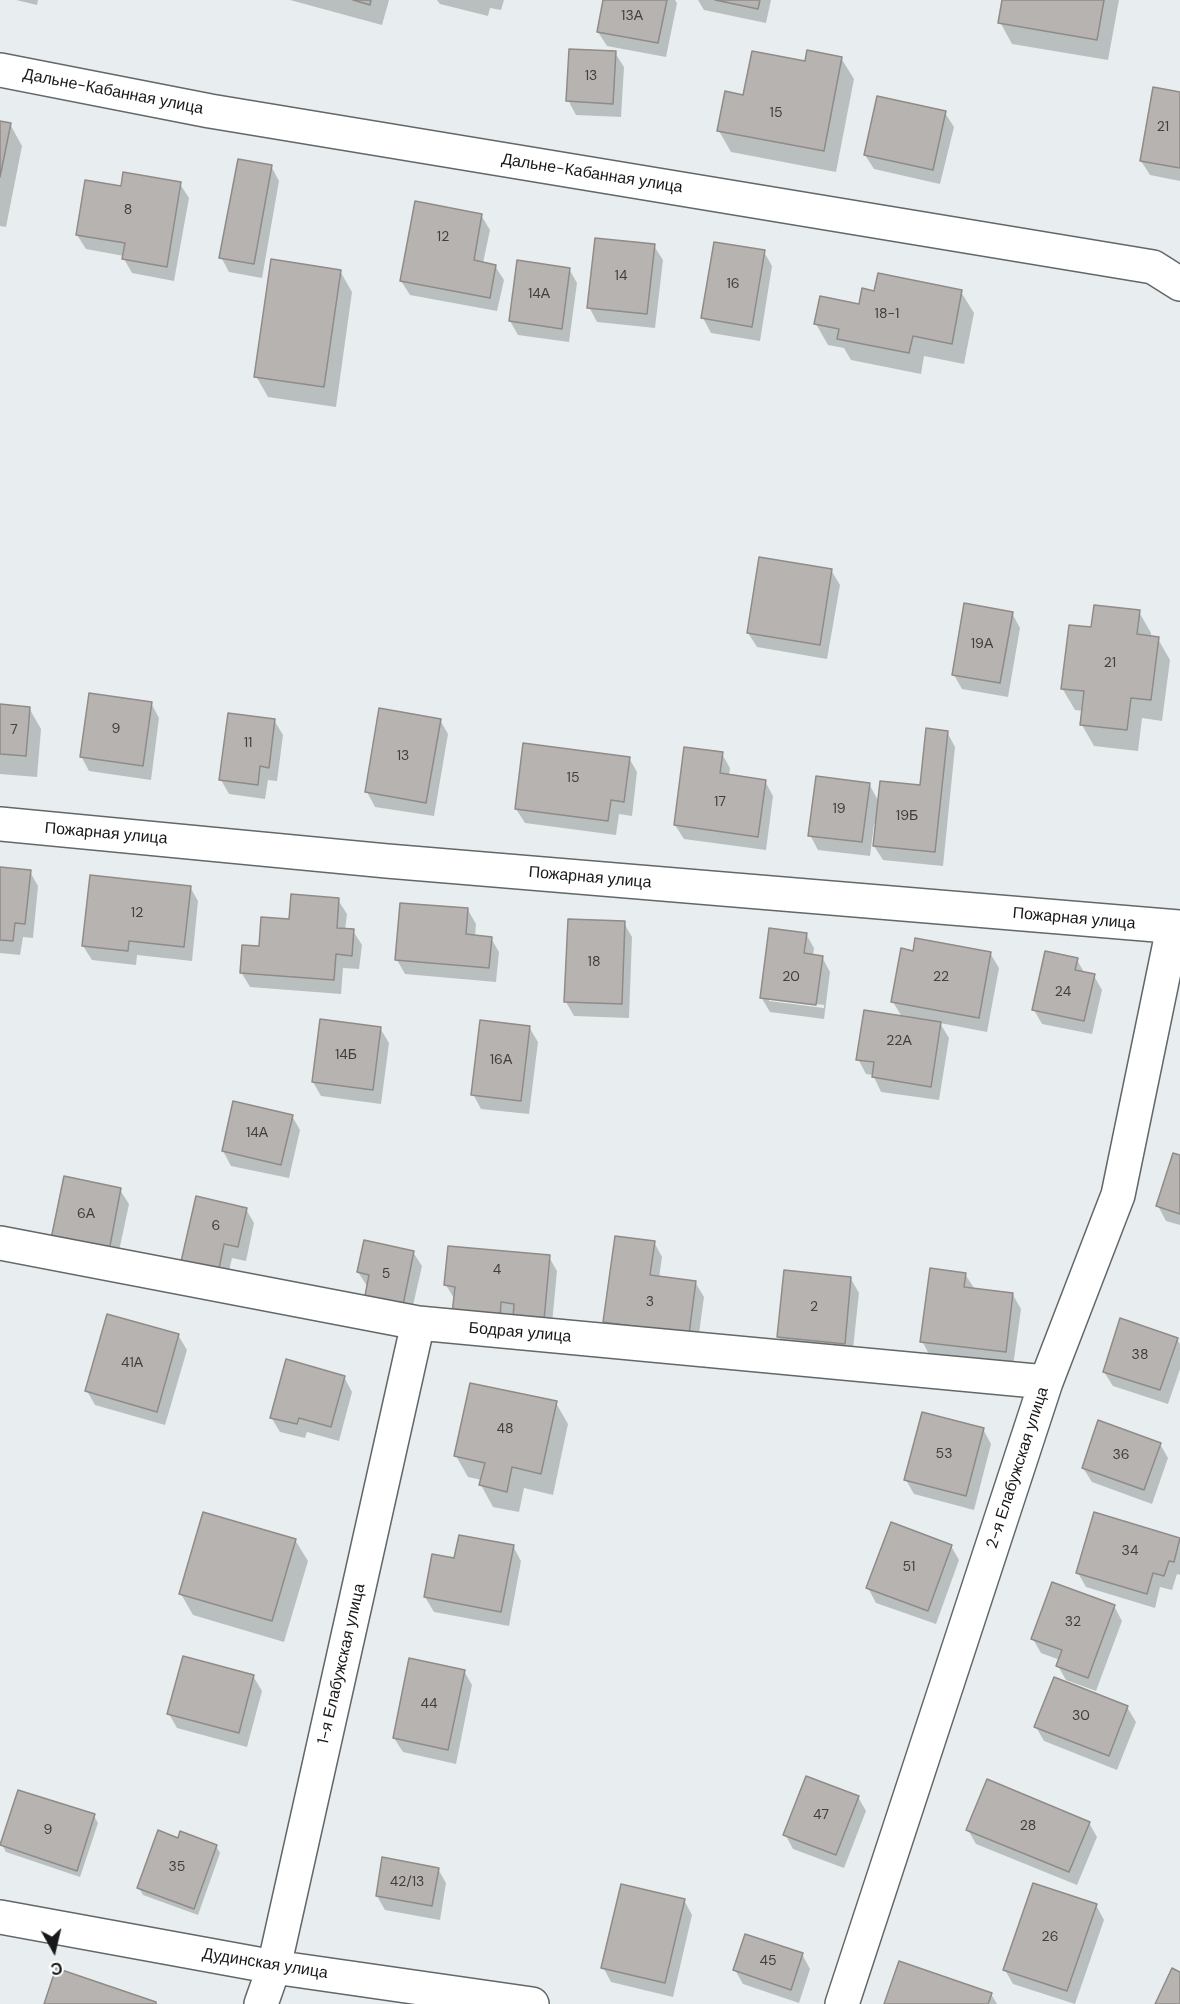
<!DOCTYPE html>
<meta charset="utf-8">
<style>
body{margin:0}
#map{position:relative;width:1180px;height:2004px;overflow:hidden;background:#e8eeef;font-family:"DM Sans",sans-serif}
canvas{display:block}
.north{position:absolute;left:24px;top:1920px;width:60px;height:60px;-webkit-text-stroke:4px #fff;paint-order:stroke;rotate:172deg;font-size:16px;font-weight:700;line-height:24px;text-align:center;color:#161819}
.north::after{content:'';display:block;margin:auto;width:21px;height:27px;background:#161819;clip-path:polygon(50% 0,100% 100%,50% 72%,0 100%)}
</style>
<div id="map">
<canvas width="1180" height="2004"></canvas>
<div class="north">С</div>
</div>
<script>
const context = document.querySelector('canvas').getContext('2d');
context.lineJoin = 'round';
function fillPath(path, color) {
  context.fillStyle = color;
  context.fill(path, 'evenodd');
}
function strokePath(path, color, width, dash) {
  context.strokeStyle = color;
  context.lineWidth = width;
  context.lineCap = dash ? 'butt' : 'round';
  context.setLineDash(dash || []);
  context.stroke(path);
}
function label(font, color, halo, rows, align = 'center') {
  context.font = font + ' "DM Sans",sans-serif';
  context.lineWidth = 6;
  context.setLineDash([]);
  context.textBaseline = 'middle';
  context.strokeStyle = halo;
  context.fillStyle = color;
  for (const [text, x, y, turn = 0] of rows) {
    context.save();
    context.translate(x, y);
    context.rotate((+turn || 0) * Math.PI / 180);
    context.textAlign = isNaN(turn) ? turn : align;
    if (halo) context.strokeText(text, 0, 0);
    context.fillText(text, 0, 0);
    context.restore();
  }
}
fillPath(new Path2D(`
 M16,0H38L37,5Z
 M290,0H389L382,25Z
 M437,0H504L501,10L490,8L488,16L440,4Z
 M605,0H675L677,3L666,57L607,46L598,32Z
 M698,0H771L766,23L704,10Z
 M1003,0H1119L1108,60L1012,44L1000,22Z
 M615,53L624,67L621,117L576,115L568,100Z
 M841,58L854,79L836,172L731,152L719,131L745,96L806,62Z
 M1180,93V181L1150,175L1141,161Z
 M945,113L954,127L940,184L874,169L865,155Z
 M0,122L10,124L22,146L6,227L0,226Z
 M271,166L279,181L262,278L229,272L221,257Z
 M180,184L189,198L174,281L132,273L124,259V256L86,249L77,235L122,187Z
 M481,215L490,230L483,263L495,266L504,280L497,311L410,295L401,281Z
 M654,246L663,260L655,328L597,322L589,307Z
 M764,252L772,266L760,341L711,333L703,318Z
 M569,269L577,283L569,342L518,335L510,321Z
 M340,271L352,292L336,407L268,397L256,376Z
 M876,292H961L974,313L964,364L924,356L921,374L851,360L844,348L828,345L816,324L860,305Z
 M831,570L840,585L827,659L757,647L748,633Z
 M1139,612L1151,633V638L1158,639L1170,660L1162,721L1142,718L1138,751L1094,746L1082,725L1084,711L1075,710L1062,688L1093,629Z
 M1012,613L1020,628L1008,697L962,689L954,675Z
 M151,703L159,718L151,780L89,771L81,756Z
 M0,706L29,708L41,729L37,777L0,774Z
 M274,720L283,735L277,781L268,780L265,799L229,794L221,780Z
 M440,720L448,734L434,816L375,807L367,792Z
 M947,732L955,747L943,866L883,860L874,846L877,824H874L870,856L818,850L810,835L869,784L879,802L921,787Z
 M722,754L730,768L729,776L765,781L773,796L766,850L684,839L675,825Z
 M629,758L637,772L632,816L619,814L616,835L525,823L516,809Z
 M0,869L30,872L38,886L33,938L23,937L20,955L0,953Z
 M190,887L198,901L192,961L137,955L136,965L92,960L83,946Z
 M338,900L347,914L345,930L353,931L362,945L359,969L343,968L341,994L250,987L241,972L260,947L290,920Z
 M468,910L476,924L475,937L491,938L499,952L496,982L405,974L397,960Z
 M624,923L632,937L629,1018L574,1016L566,1002Z
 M806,934L814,948L813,956L822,957L830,972L824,1019L770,1012L761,997ZM769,998L824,1005V1008L769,1001Z
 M914,952L990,953L999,968L987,1032L940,1023L949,1038L939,1100L881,1092L873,1075L866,1074L858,1059L902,1017L893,1002Z
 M1077,960L1085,974L1094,976L1102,990L1092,1034L1042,1024L1034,1010Z
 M529,1027L538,1042L529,1114L481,1109L473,1094Z
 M380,1028L389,1043L381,1104L321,1096L313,1082Z
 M292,1116L300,1130L289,1178L231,1166L223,1151Z
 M1180,1156V1225L1166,1221L1158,1206Z
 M120,1190L129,1204L116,1265L61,1253Z
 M246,1209L254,1223L246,1261L232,1258L225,1288L190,1280Z
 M654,1242L662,1257L659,1278L695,1282L704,1297L697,1348L613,1336L605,1322Z
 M413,1252L422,1266L409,1323L367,1286L358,1272Z
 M549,1257L557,1271L551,1334L455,1300L446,1285Z
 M965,1274L974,1288L1013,1295L1021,1309L1013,1366L930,1356L922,1341Z
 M851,1279L859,1293L852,1358L787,1351L778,1336Z
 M178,1335L187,1350L165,1425L95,1405L87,1391Z
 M1177,1339L1180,1344V1369L1168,1404L1113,1386L1104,1372Z
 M344,1377L352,1392L339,1441L307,1432L305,1438L280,1432L271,1417Z
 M556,1403L568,1424L553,1495L524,1488L519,1512L493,1507L481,1485L482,1480L468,1477L456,1456Z
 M983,1429L991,1444L974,1510L914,1494L906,1480Z
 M1160,1444L1168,1458L1152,1504L1092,1482L1083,1468Z
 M1095,1514L1180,1539V1575L1177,1574L1172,1590L1160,1587L1155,1608L1086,1587L1078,1573Z
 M295,1540L308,1561L284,1642L193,1615L181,1594Z
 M513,1546L521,1561L509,1626L434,1612L425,1597L456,1560Z
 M951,1546L959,1560L936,1624L876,1603L868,1588Z
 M1114,1606L1122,1621L1096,1691L1066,1680L1058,1666L1060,1660L1041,1653L1033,1639Z
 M464,1671L472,1685L456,1764L403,1752L394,1738Z
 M253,1676L262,1691L247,1747L177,1728L169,1714Z
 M1127,1707L1136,1722L1117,1770L1044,1741L1036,1727Z
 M858,1797L866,1811L844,1868L793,1849L785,1834Z
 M94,1816L98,1823L80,1877L6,1852L2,1845Z
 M1089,1823L1097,1837L1077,1885L976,1844L968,1830Z
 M179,1840L216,1846L220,1853L198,1915L143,1895L139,1888Z
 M438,1869L446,1883L440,1920L385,1910L377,1896Z
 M684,1900L692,1915L673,1997L611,1982L603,1967Z
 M1096,1905L1104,1920L1075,2004L1013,1984L1005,1970Z
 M802,1954L810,1969L799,2003L743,1984L735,1970Z
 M991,1994L997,2004H886Z`), '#0003');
const building = new Path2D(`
 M353,0H371L370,5Z
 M603,0H667L658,43L597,32Z
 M715,0H760L758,9Z
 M1002,0H1104L1097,40L998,23Z
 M569,49L616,51L613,104L566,101Z
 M807,50L842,57L824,151L717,131L725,91L743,95L752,51L805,61Z
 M1153,87L1180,92V168L1140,161Z
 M877,96L946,111L933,170L864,155Z
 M0,121L11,123L0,177Z
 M238,159L272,165L254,264L219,258Z
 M123,172L181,182L167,267L122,259L125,243L76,235L85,180L121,186Z
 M415,201L482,214L474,260L496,265L490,298L400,281Z
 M595,238L655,244L647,314L587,308Z
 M714,242L765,250L752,327L701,318Z
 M271,259L341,270L324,387L254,377Z
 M517,260L570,268L562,329L509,321Z
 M878,273L962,290L952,344L913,336L909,353L837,339L839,329L814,324L820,296L859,304L862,288L874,291Z
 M759,557L832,569L820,645L747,633Z
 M964,603L1013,612L1000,683L952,675Z
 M1094,605L1140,610L1137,634L1159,637L1151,700L1131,698L1127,730L1080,725L1084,691L1061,689L1069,625L1091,627Z
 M89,693L152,702L143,766L80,757Z
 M0,704L30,707L26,756L0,754Z
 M379,708L441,719L426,803L365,792Z
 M228,713L275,719L269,768L260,766L258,785L219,780Z
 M926,728L948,731L935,852L873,846L880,781L920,785Z
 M523,743L630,757L624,802L611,800L608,821L515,809Z
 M684,747L723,752L720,773L766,780L758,837L674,825Z
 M816,776L870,783L862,842L808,836Z
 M0,867L31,870L25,924L15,923L13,941L0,940Z
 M90,875L191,886L184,947L129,941L128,951L82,946Z
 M291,894L339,898L337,928L354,929L352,956L336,954L334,980L240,973L242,945L259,946L261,917L289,919Z
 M400,903L468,908L466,934L492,937L489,968L395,960Z
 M568,919L625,921L622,1004L564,1002Z
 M769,928L807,933L804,953L823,956L816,1005L760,998Z
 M915,938L991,952L979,1018L891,1002L901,948L913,951Z
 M1045,951L1078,958L1075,970L1095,974L1084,1021L1032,1010Z
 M864,1010L941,1022L931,1087L872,1077L874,1062L856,1060Z
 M320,1019L381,1027L373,1090L312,1082Z
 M480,1020L530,1026L521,1101L471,1095Z
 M233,1101L293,1115L281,1165L222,1151Z
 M1173,1153L1180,1155V1214L1156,1206Z
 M64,1176L121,1188L109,1251L51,1239Z
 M196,1196L247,1208L238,1247L224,1244L218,1274L180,1266Z
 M615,1236L655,1241L650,1275L696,1281L689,1334L603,1322Z
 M364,1240L414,1251L402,1310L364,1301L369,1275L357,1272Z
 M448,1246L550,1255L544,1320L513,1318L514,1304L501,1302L500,1318L452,1314L455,1287L444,1285Z
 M930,1268L966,1273L964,1287L1013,1293L1006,1352L920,1342Z
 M784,1270L851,1277L845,1344L777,1337Z
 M107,1314L179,1334L157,1412L85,1391Z
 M1120,1318L1178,1338L1160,1390L1103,1372Z
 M286,1359L345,1376L331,1427L299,1418L297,1424L270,1418Z
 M470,1383L557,1401L541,1474L512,1467L507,1492L479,1485L485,1463L454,1456Z
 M922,1412L984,1428L966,1496L904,1480Z
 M1098,1420L1161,1443L1144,1490L1082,1468Z
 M203,1512L296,1539L272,1621L179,1594Z
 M1094,1512L1180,1538L1174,1562L1169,1561L1164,1576L1153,1573L1147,1594L1076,1573Z
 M891,1522L952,1545L928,1611L866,1588Z
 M459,1535L514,1545L501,1612L424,1597L432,1554L454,1558Z
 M1052,1582L1115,1605L1088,1678L1056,1666L1062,1650L1031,1639Z
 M183,1656L254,1675L239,1733L167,1714Z
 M409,1658L465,1670L448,1750L393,1738Z
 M1054,1677L1128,1706L1109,1756L1034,1727Z
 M806,1776L859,1796L836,1855L783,1835Z
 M987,1779L1090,1822L1069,1872L966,1830Z
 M18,1790L95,1814L77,1871L0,1845Z
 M158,1830L178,1838L180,1831L217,1845L194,1909L137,1888Z
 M382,1857L439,1868L432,1906L376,1896Z
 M1033,1883L1097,1904L1067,1991L1003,1970Z
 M621,1884L685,1899L665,1983L601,1968Z
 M745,1934L803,1953L791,1990L733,1970Z
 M899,1961L992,1993L988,2004H884Z
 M56,1968L156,2002V2004H44Z
 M1172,1968L1180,1972V2004H1155Z`);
fillPath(building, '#b7b3b0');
strokePath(building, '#8f8b88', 1.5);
const minor = new Path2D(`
 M0,70L210,111L1153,267L1180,284
 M0,824L387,861L1180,927
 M0,1243L418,1323L1046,1382
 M0,1917L274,1967L532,2004
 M261,2004L274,1967L418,1323
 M842,2004L1046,1382L1118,1195L1173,928`);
strokePath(minor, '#626768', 36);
strokePath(minor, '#fff', 33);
label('14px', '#3e3f3f', null, [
 ["13А",632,16],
 ["13",591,76],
 ["15",776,113],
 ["21",1163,127],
 ["8",128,210],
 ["12",443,237],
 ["14",621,276],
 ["16",733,284],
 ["14А",539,294],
 ["18-1",887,314],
 ["19А",982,644],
 ["21",1110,663],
 ["9",116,729],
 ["7",14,730],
 ["11",248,743],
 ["13",403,756],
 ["15",573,778],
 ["17",720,802],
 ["19",839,809],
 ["19Б",907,816],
 ["12",137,913],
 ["18",594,962],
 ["20",791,977],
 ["22",941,977],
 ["24",1063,992],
 ["22А",899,1041],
 ["14Б",346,1055],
 ["16А",501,1060],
 ["14А",257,1133],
 ["6А",86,1214],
 ["6",216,1226],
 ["4",497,1270],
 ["5",386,1274],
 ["3",650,1302],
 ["2",814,1307],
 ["38",1140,1355],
 ["41А",132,1363],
 ["48",505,1429],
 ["53",944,1454],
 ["36",1121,1455],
 ["34",1130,1551],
 ["51",909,1567],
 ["32",1073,1622],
 ["44",429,1704],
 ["30",1081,1716],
 ["47",821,1815],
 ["28",1028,1826],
 ["9",48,1830],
 ["35",177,1867],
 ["42/13",407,1882],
 ["26",1050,1937],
 ["45",768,1961]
]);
label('16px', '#161819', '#fff', [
 ["Дальне-Кабанная улица",113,92,11],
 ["Дальне-Кабанная улица",592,174,9],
 ["Пожарная улица",106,834,5],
 ["Пожарная улица",590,878,5],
 ["Пожарная улица",1074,919,5],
 ["Бодрая улица",520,1333,5],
 ["2-я Елабужская улица",1018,1468,-72],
 ["1-я Елабужская улица",342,1664,-77],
 ["Дудинская улица",265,1964,9]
]);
</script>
